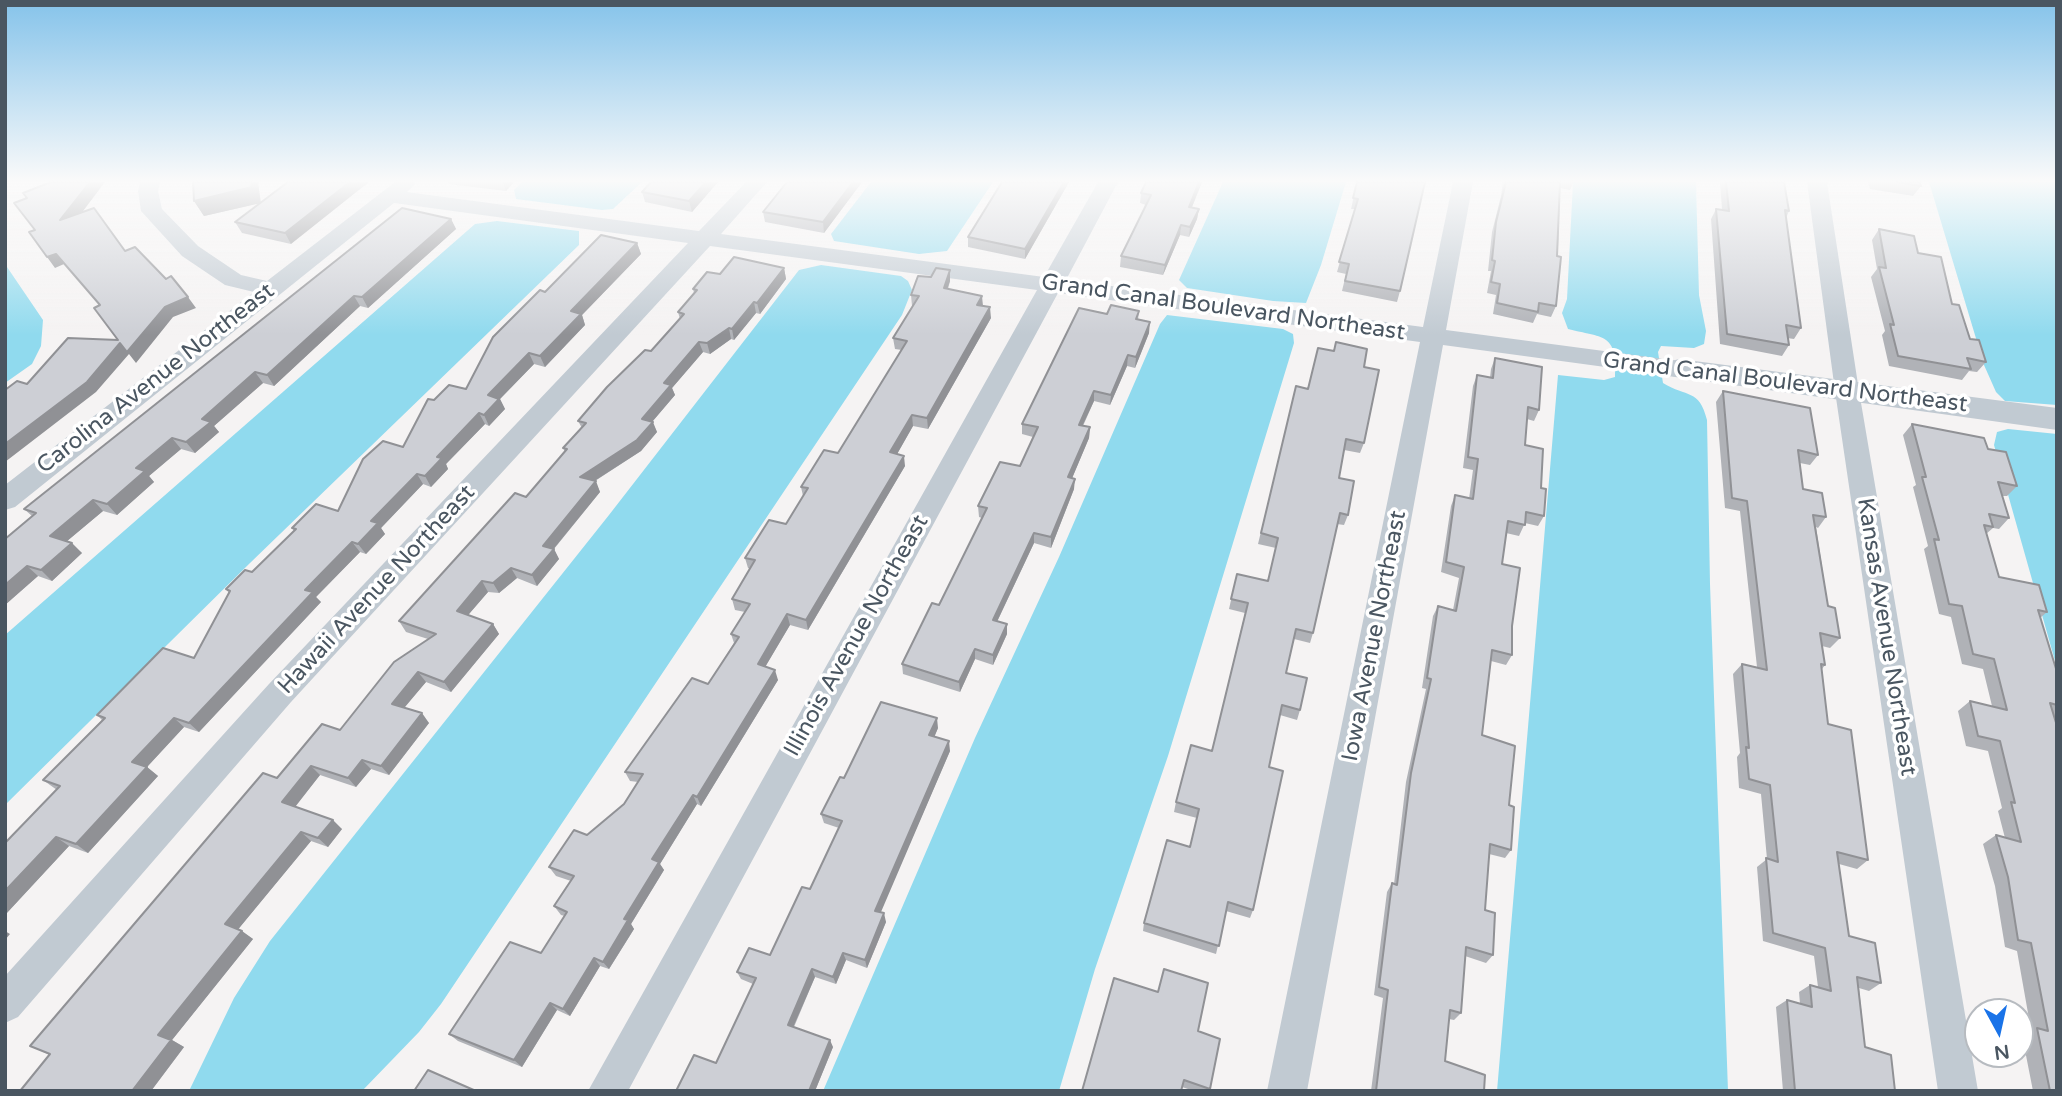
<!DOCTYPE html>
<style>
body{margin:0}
#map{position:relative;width:2062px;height:1096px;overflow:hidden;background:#f5f3f3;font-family:"Varela Round",sans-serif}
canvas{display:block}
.frame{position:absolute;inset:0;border:7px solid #4a5661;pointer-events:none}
.north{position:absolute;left:1964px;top:998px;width:70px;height:70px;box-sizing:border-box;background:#fff;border:2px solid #b7bbc0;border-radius:50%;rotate:172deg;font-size:19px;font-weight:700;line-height:28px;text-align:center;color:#4a5661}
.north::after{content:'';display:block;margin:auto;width:24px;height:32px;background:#1a73e8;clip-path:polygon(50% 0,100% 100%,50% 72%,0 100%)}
</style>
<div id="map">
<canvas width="2062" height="1096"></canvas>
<div class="frame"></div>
<div class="north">N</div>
</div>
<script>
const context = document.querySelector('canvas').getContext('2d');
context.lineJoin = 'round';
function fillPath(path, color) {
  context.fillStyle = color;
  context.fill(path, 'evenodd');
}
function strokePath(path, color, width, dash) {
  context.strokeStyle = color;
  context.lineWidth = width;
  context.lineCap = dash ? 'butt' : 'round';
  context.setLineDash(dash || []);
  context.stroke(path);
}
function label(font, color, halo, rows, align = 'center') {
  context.font = font + ' "Varela Round",sans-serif';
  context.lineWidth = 7;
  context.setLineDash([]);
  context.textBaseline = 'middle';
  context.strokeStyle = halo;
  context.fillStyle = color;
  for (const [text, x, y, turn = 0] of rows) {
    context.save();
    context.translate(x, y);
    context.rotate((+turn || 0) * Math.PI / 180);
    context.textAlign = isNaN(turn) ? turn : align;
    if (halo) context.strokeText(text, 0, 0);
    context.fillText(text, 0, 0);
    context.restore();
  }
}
fillPath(new Path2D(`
 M522,182H642L613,209L602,210L516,199L514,190Z
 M871,182H993L947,251L919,254L834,241L831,234Z
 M1223,182H1346L1321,265L1306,303L1273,301L1187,288L1179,280Z
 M1573,182H1696L1699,295L1706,331L1704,344L1694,348L1661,346L1658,352L1663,383C1687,398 1699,388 1707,420L1710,584L1728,1091H1497L1558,375L1604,380L1615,377C1618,332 1602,338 1568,329L1562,313L1567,299Z
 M1929,182H2057V405L2005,401L1996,392L1984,365Z
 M497,221L579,231V245L250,563L5,805V635L475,224Z
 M5,264L43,320L41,346L32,364L5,383Z
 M821,265L901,276L908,281L912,290L902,315L441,1004L419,1032L362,1091H189L234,998L270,941L609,515L799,270Z
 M1167,315L1283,329L1293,334L1294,343L1168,756L1095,969L1059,1091H823L975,738L1059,557L1160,324Z
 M2008,429L2057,434V668L1994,445L1997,432Z`), '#90daee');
fillPath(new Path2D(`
 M140,182H160L158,191L162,209L198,246L241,275L267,281L395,182H414L415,184L407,192L699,231L746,182H767L721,234L1044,277L1098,182H1118L1066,280L1423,327L1453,182H1473L1446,330L1679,361L1688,363L1691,369L1688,375L1679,377L1443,345L1307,1091H1267L1420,342L1058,293L628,1091H588L1037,290L710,246L291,702L18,1017L5,1023V976L269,684L688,243L394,203L15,507L5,510V485L254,292L225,285L182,256L141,211L138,191Z
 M1807,182H1827L1859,391L1978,1091H1938L1835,391Z`), '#c1cad2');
fillPath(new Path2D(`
 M1679,359L2057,408V430L1668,376L1664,369L1668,362Z`), '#c1cad2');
fillPath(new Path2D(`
 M288,182L291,244L242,233L235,222L260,203L204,216L194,201L261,203Z
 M448,182H514L506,191L449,184Z
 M651,182H718L692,212L645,202L642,192Z
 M862,182L824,233L765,222L763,212Z
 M1069,182L1025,259L968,247V237Z
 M1202,182L1192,207L1199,209L1197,219L1189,237L1180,235L1163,275L1120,267L1121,256L1146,205L1140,203L1141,193Z
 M1357,182L1400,291L1397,302L1342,291L1346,274L1337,272L1355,209H1351Z
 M1503,182H1573L1570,190L1560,188L1556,306L1551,317L1537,314L1533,323L1493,314L1496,295L1487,293L1491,271H1488L1492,232L1501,196Z
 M1720,182H1784L1789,211L1786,218L1801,328L1794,339L1787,338L1789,345L1782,356L1720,344L1711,219L1716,209L1722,210Z
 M1868,182H1920L1921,186L1913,196L1870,189Z
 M451,219L456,229L368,308L360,306L274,386L263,383L214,426L219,432L195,453L181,449L149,476L154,482L117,515L103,511L67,541L82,553L52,581L38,576L5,605L32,516L24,509Z
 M1879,229L1918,253L1952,304L1970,339L1986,362L1977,372L1969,371L1962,380L1889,366L1882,335L1885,331L1871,277L1877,269L1872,240Z
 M637,243L641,254L582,315L585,325L545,367L534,364L500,399L505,409L489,426L485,424L446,464L448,469L431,487L423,484L381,528L385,534L366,554L360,552L316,597L321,602L199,732L184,727L147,767L158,776L88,853L69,846L5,915L57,790L43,780L102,720L97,715L194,658L229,593L226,589L252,572L294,531L292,528L338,511L403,447L434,400L466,389L545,292Z
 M784,268L786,279L760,314L756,313L734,340L731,339L710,354L703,352L672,388L675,395L652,422L657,432L641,451L595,481L600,492L554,549L559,559L537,586L517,578L499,593L488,592L468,615L493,624L499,634L451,692L426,682L404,707L429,723L389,775L371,769L356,787L320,775L295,806L342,829L328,847L311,841L238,929L253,939L172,1040L184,1047L151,1091H20L50,1055L30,1046L277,778L340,730L428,639L406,632L399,621L526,497L565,452L563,448L582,428L578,421L651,351L680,319L678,312L694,293L693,289L720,274Z
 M950,270V281L948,289L983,306L991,318L928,429L913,426L897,454L905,466L808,630L790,625L765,667L778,680L701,806L697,804L660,864L664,870L631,924L634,929L609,969L600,966L570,1016L557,1010L522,1067L458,1041L449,1034L541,953L565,916L561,915L554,906L571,881L556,876L549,867L624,804L638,782L630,781L625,772L708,684L734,643L731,634L745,612L735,610L732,599L750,569L748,568L745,558L786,524L803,496L801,487L838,453L902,350L895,349L893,338L913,306H912L911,295L931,277Z
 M1139,311L1138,320L1149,333L1135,368L1127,366L1110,405L1094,401L1083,426L1090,427L1089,438L1072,478L1074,489L1051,548L1034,543L997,622L1007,624V634L993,665L975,659L960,692L903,674L902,664L939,605L982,518L979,517L978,506L1020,466L1033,437L1022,434V424L1107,314Z
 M1334,351L1364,367V443L1360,453L1344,450L1339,478L1348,515L1344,525L1337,524L1313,633L1310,643L1294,639L1286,673L1300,710L1297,720L1280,715L1269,767L1253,910L1250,918L1226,911L1216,954L1143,931L1144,923L1190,847L1197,818L1174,812L1176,802L1212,751L1245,613L1229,609L1237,574L1268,581L1276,548L1258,544L1296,386L1308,389Z
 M1495,358L1539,410L1534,421L1527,419L1525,445L1541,488L1544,516L1538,526L1525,523L1519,536L1506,533L1502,564L1512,626V655L1506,665L1491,661L1482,735L1509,805L1511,850L1505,858L1489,854L1485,910L1493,955L1486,963L1465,956L1461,1013L1454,1020L1449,1019L1445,1061L1484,1091H1371L1383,998L1374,995L1387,892L1392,883L1394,884L1406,782L1426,689L1422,688L1433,616L1438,606L1453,610L1459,578L1441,572L1451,506L1455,495L1469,499L1473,470L1463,468L1473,386L1477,375L1490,378L1491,369Z
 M1723,391L1818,455L1810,465L1800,463L1803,489L1826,517L1818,528L1816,527L1828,606L1840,638L1830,648L1822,646L1825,665L1822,669L1828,724L1868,860L1857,869L1839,864L1849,936L1881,983L1869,991L1859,988L1865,1047L1895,1091H1783L1776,1007L1787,1000L1800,1004L1799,992L1810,985L1818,987L1814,956L1763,941L1757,867L1767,859L1761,794L1739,788L1737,757L1740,753L1733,674L1742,664L1757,667L1740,511L1725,508L1716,402Z
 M1912,424L1988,449L2017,486L2007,496H2002L2009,518L1999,529L1993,528L1986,534L1999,577L2047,612L2040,618L2057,672V715L2054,717L2057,1091H2033L2022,1035L2031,1030L2017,951L2005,947L1995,886L1983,844L1996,835L2005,838L1998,811L2002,808L1988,751L1966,746L1958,711L1970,701L1992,706L1983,669L1962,664L1951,617L1939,614L1924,549L1928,546L1913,487L1916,485L1903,435Z
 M938,728L934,737L950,751L880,912L886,922L867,968L846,960L836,984L815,977L794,1027L833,1047L815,1091H676L716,1063L753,984L741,979L737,972L770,955L810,889L839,828L824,823L821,814L844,778Z
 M1198,1031L1210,1089L1209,1091H1194L1182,1087Z`), '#b0b2b7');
fillPath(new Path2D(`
 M90,182H105L68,231L60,220Z
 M251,182H258L261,203L204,216L194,201Z
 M350,182H369L291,244L285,233Z
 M503,182H514L506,191Z
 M706,182H718L692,212L689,201Z
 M853,182H862L824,233L823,222Z
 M1064,182H1069L1025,259V249Z
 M1199,182H1202L1188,217L1189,207Z
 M1199,209L1197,219L1189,237L1190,227Z
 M451,219L456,229L368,308L362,297Z
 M1181,225L1180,235L1163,275L1165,265Z
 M637,243L641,254L582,315L585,325L545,367L540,356L571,311Z
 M56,254L64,264L55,268L47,257Z
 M784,268L786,279L760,314L757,303Z
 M950,270V281L944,298V288Z
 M354,296L360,306L274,386L267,375Z
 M982,296L983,306L977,305Z
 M188,297L196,308L173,317L136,363L129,354L96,392L5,462V444L120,343L165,307Z
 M754,302L756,313L734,340L732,329Z
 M990,307L991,318L928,429L927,418Z
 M1150,322L1149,333L1135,368L1136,357Z
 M729,328L731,339L710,354L707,343Z
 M699,342L703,352L672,388L675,395L646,429L642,419L664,383Z
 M529,353L534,364L500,399L505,409L489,426L484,415L488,395Z
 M1128,355L1127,366L1110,405L1111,395Z
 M255,372L263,383L214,426L219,432L195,453L186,442L202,419Z
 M1094,391V401L1078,435L1079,425Z
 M479,413L485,424L446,464L448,469L431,487L425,476L437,457Z
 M912,415L913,426L892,463L890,452Z
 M653,422L657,432L641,451L585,487L580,477Z
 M1090,427L1089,438L1068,488V477Z
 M172,438L181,449L149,476L154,482L117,515L107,504L136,468Z
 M904,456L905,466L808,630L806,620Z
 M417,474L423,484L381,528L385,534L366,554L358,544L371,521Z
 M1075,479L1074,489L1051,548V537Z
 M596,481L600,492L551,552L554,549L559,559L537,586L532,575L543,546Z
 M93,500L103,511L60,547L50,536Z
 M1034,533V543L993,630V620Z
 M352,542L360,552L316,597L321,602L199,732L189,723L305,590Z
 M72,543L82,553L52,581L41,570Z
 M27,566L38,576L5,605V585Z
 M511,568L517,578L499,593L493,583Z
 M482,581L488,592L463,621L457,611Z
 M787,614L790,625L761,674L758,664Z
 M493,624L499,634L451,692L444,682Z
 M1007,624V634L993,665V655Z
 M975,649V659L960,692L959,682Z
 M775,670L778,680L701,806L697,797Z
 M418,672L426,682L400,713L392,704Z
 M422,713L429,723L389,775L381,766Z
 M174,718L184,727L147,767L158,776L88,853L76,844L132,762Z
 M937,718L938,728L931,745L929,735Z
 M949,741L950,751L878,919L875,911Z
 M362,760L371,769L356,787L348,778Z
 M311,766L320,775L292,811L282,802Z
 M693,795L697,804L660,864L664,870L631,924L634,929L609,969L603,962L652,859Z
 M333,820L342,829L328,847L318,838Z
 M301,832L311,841L236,932L225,924Z
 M56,837L69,846L5,915V891Z
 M884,913L886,922L867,968L865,960Z
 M5,931L10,934L5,940Z
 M242,931L253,939L172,1040L184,1047L151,1091H132L158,1035Z
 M843,953L846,960L836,984L833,977Z
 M594,958L600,966L570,1016L563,1009Z
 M812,969L815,977L791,1032L788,1025Z
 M550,1003L557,1010L522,1067L514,1060Z
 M830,1040L833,1047L815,1091H809Z`), '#909195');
const building = new Path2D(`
 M51,182H90L60,220L94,208L125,251L135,247L166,279L171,276L188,297L165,307L127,352L120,343L87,382L5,444V390L17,381L27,384L68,338L118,340L94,308L100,305L56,254L47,257L29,232L35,230L14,203L27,198L23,193Z
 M193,182H251L252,187L194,201Z
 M288,182H350L285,233L235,222Z
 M651,182H706L689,201L642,192Z
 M787,182H853L823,222L763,212Z
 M1002,182H1064L1025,249L968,237Z
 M1146,182H1199L1189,207L1199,209L1190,227L1181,225L1165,265L1121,256L1151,195L1141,193Z
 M1357,182H1425L1400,291L1345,281L1349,264L1339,262L1358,199L1353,198Z
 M1506,182H1560L1557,256L1561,257L1556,306L1539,303L1538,312L1497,303L1500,284L1491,282L1495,261L1492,260L1496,222Z
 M1726,182H1784L1789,211L1785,210L1801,328L1786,325L1789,345L1727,334L1716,209L1729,211Z
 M1897,182H1920L1921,186Z
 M402,208L451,219L362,297L354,296L267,375L255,372L202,419L211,422L186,442L172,438L136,468L145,471L107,504L93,500L50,536L72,543L41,570L27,566L5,585V539L36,513L24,509Z
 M1879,229L1914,236L1918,253L1941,257L1952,304L1959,305L1970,339L1979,340L1986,362L1967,358L1971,369L1898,356L1890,324L1894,325L1879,267L1886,268Z
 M601,235L637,243L571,311L581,314L540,356L529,353L488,395L499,399L484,415L479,413L437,457L442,458L425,476L417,474L371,521L378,523L358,544L352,542L305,590L313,592L189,723L174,718L132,762L147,767L76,844L56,837L5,891V843L60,786L43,780L105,718L97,715L163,648L194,658L230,591L226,589L245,570L252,572L296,529L292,528L316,504L338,511L363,459L383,441L403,447L428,399L434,400L449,385L466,389L493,337L540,290L545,292Z
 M734,257L784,268L757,303L754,302L732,329L729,328L707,343L699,342L664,383L671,385L642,419L653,422L637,440L580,477L596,481L543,546L554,549L532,575L511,568L493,583L482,581L457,611L493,624L444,682L418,672L392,704L422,713L381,766L362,760L348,778L311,766L282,802L333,820L318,838L301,832L225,924L242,931L158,1035L171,1040L132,1091H20L50,1054L30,1046L263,773L277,778L322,724L340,730L394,662L436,634L399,621L515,493L526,497L567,449L563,448L586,423L578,421L607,387L645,350L651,351L684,314L678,312L697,290L693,289L707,272L720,274Z
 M936,268L950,270L944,288L982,296L977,305L990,307L927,418L912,415L890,452L904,456L806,620L787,614L758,664L775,670L697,797L693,795L652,859L659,862L624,919L628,920L603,962L594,958L563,1009L550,1003L514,1060L449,1034L510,942L541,953L567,912L554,906L574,876L549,867L574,830L587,835L624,804L643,774L625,772L692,678L708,684L739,637L731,634L750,604L732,599L755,560L745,558L769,520L786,524L808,488L801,487L824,450L838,453L907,341L893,338L919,296L911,295L918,276L931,277Z
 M1111,305L1139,311L1136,319L1150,322L1136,357L1128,355L1111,395L1094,391L1079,425L1090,427L1068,477L1075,479L1051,537L1034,533L993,620L1007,624L993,655L975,649L959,682L902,664L932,603L939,605L987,508L978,506L1000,462L1020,466L1038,427L1022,424L1079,308L1107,314Z
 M1336,342L1367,349L1364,367L1379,370L1364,443L1346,439L1339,478L1354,481L1348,515L1340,513L1313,633L1296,629L1286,673L1307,678L1300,710L1282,705L1269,767L1283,771L1253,910L1228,902L1219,946L1144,923L1167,840L1190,847L1199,809L1176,802L1191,745L1212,751L1248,603L1231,599L1237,574L1268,581L1278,538L1261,533L1296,386L1308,389L1318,348L1334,351Z
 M1495,358L1542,367L1539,410L1528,407L1525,445L1543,449L1541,488L1546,489L1544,516L1526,512L1525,525L1508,521L1502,564L1520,568L1512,626V655L1492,650L1482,735L1515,746L1509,805L1514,807L1511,850L1490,844L1485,910L1495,913L1493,955L1466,947L1461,1013L1450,1010L1445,1061L1485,1075L1484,1091H1376L1388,990L1379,987L1392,883L1397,885L1411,773L1431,679L1427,678L1438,606L1456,611L1464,567L1446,562L1455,495L1473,499L1478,459L1468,457L1477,375L1493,378Z
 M1723,391L1810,408L1818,455L1798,450L1803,489L1822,493L1826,517L1813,515L1828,606L1835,608L1840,638L1820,633L1825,665L1821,664L1828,724L1851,730L1868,860L1837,852L1849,936L1875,943L1881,983L1857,977L1865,1047L1891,1055L1895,1091H1795L1787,1000L1812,1007L1810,985L1831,991L1825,948L1773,933L1766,858L1778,862L1770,785L1749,779L1746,747L1749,748L1742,664L1767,670L1747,501L1732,498Z
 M1912,424L1984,438L1988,449L2006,452L2017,486L1998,482L2009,518L1989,514L1993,527L1984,525L1999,577L2039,585L2047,612L2038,610L2057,672V705L2050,703L2057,726V1091H2050L2037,1028L2048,1031L2031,943L2018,940L2008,877L1996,835L2021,842L2011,802L2015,803L2000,741L1978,736L1970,701L2007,710L1994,659L1973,654L1962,606L1949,604L1934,539L1939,540L1922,477H1926Z
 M881,702L937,718L929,735L949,741L875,911L884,913L865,960L843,953L833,977L812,969L788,1025L830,1040L809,1091H676L694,1055L716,1063L756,978L737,972L749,948L770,955L802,887L810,889L842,821L821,814L840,777L844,778Z
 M1164,969L1208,983L1198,1031L1220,1039L1210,1089L1184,1080L1181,1091H1082L1114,978L1158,992Z
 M428,1070L476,1091H414Z`);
fillPath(building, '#cdcfd5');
strokePath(building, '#909195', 2);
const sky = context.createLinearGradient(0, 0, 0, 335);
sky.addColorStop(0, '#85c3ea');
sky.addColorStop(0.54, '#fafafa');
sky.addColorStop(1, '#fafafa00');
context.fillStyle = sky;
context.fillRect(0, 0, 2062, 335);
label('23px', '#4a5661', '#fff', [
 ["Grand Canal Boulevard Northeast",1223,308,8],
 ["Carolina Avenue Northeast",156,379,-38],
 ["Grand Canal Boulevard Northeast",1785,383,7],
 ["Hawaii Avenue Northeast",377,590,-47],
 ["Illinois Avenue Northeast",857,636,-61],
 ["Iowa Avenue Northeast",1375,636,-79],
 ["Kansas Avenue Northeast",1886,637,81]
]);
</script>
